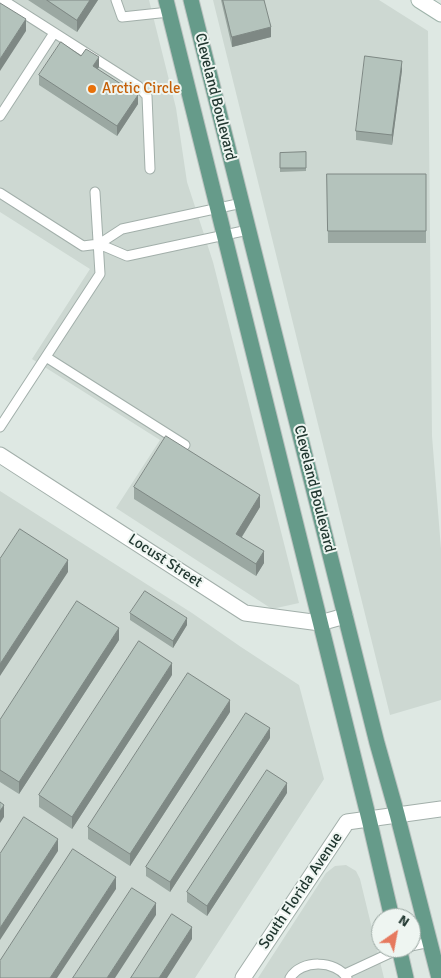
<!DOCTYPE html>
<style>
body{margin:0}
#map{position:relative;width:441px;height:978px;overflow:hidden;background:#dee8e3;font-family:Signika,sans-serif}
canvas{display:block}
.north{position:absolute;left:371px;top:908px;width:50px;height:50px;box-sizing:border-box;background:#eef5f1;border:1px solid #9ca9a4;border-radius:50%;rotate:33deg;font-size:14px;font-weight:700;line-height:20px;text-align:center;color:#213730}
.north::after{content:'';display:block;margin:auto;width:18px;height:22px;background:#e6795e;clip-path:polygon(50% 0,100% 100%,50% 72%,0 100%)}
</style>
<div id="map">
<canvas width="441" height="978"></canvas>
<div class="north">N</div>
</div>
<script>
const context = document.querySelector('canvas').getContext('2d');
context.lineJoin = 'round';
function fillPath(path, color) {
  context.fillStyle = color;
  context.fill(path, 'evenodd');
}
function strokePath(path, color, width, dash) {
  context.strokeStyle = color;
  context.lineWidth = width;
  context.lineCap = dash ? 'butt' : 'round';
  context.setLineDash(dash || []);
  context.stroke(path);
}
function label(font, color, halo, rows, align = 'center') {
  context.font = font + ' Signika,sans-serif';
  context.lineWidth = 4;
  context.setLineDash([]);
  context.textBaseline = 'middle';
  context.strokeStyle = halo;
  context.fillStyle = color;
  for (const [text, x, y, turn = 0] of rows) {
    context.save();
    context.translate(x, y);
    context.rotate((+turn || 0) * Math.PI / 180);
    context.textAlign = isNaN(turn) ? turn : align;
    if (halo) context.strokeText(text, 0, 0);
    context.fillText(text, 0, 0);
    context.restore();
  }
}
fillPath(new Path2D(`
 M0,0H149L176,108L187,182L213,262L299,603L272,609L116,508L160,440L32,359L90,269L0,212Z
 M213,0H379L428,31L432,436L441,549V700L390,715Z
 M0,491L192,613L241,647L299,685L324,779L195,978H0Z
 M346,865L356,871L360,879L384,978H258L326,873L335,866Z`), '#cdd8d2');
const lane = new Path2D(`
 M3,0L138,86L147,96L150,169
 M116,0L122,17L169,12
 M0,116L54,33
 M0,193L83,246L99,244L127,256L248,230
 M99,244L122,229L242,203
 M46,357L185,445
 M0,427L100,274L95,192
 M411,946L430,942
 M345,974L401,948
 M290,978C301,959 336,960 347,978`);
const street = new Path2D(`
 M0,455L245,613L320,623L345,616
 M243,978L347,822L441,809`);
const secondary = new Path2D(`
 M419,0L441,14`);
const primary = new Path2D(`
 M166,0L369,819L392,918
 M191,0L377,743L397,814L439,978
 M399,948L406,978`);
strokePath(lane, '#a2afaa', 11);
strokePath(street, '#a2afaa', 17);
strokePath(secondary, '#9eb3aa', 17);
strokePath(primary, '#bcc3c1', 17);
strokePath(lane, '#fff', 9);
strokePath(street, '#fff', 15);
strokePath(secondary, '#fff', 15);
strokePath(primary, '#669b8a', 15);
fillPath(new Path2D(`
 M28,0H98L77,32Z
 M221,0H264L271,37L232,47Z
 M99,67L98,69L138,104L117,136L39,85V75Z
 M402,70L392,145L356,140V131Z
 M306,152V171L280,172V153Z
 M327,174H426V243H328Z
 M134,487L260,507L242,537L264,563L256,576L134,499Z
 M130,613L187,625L173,648L130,620Z
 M119,640L19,794L0,782V720Z
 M172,675L72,829L39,807V795Z
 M230,712L130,866L88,839V827Z
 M270,738L170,892L146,876V867Z
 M287,793L207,916L187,902V892Z`), '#9ba8a2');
fillPath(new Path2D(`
 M90,0H98L77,32V20Z
 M26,19V31L0,71V59Z
 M271,27V37L232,47V37Z
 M99,57V67L93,75V66Z
 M402,61V70L392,145V135Z
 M138,95V104L117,136V126Z
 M260,495V507L236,546V534Z
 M264,551V563L256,576V564Z
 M68,560V572L0,676V664Z
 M187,618V625L173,648V641Z
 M119,628V640L19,794V782Z
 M172,663V675L72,829V817Z
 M230,700V712L130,866V854Z
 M270,728V738L170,892V882Z
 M287,783V793L207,916V906Z
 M4,805V817L0,823V811Z
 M58,839V851L0,940V928Z
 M116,877V889L57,978H50Z
 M156,903V915L115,978H107Z
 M192,927V939L167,978H159Z`), '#7e8884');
const building = new Path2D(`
 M47,0H90L77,20Z
 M223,0H264L271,27L232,37Z
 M0,3L26,19L0,59Z
 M61,42L81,56L86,49L99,57L93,66L138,95L117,126L39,75Z
 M365,56L402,61L392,135L356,131Z
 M306,152V168H280V153Z
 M327,174H426V231H328Z
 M166,436L260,495L236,534L264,551L256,564L134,487Z
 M20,529L68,560L0,664V559Z
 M145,591L187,618L173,641L130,613Z
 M77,601L119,628L19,782L0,770V720Z
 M139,641L172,663L72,817L39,795Z
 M188,673L230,700L130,854L88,827Z
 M246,713L270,728L170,882L146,867Z
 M267,770L287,783L207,906L187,892Z
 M0,802L4,805L0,811Z
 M24,817L58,839L0,928V854Z
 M73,849L116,877L50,978H0V961Z
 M132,888L156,903L107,978H73Z
 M172,914L192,927L159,978H131Z`);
fillPath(building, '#b4c3bc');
strokePath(building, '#7e8884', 1);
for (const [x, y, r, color] of [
 [92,89,5,"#e8710a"]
]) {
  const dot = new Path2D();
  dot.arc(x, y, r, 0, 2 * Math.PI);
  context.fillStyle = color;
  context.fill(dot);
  strokePath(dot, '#eef5f1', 2);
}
label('15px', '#c56008', '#eef5f1', [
 ["Arctic Circle",102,89]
], 'left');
label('15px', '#213730', '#eef5f1', [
 ["Cleveland Boulevard",215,97,76],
 ["Cleveland Boulevard",314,489,76],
 ["Locust Street",165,561,33],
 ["South Florida Avenue",301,891,-56]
]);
</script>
